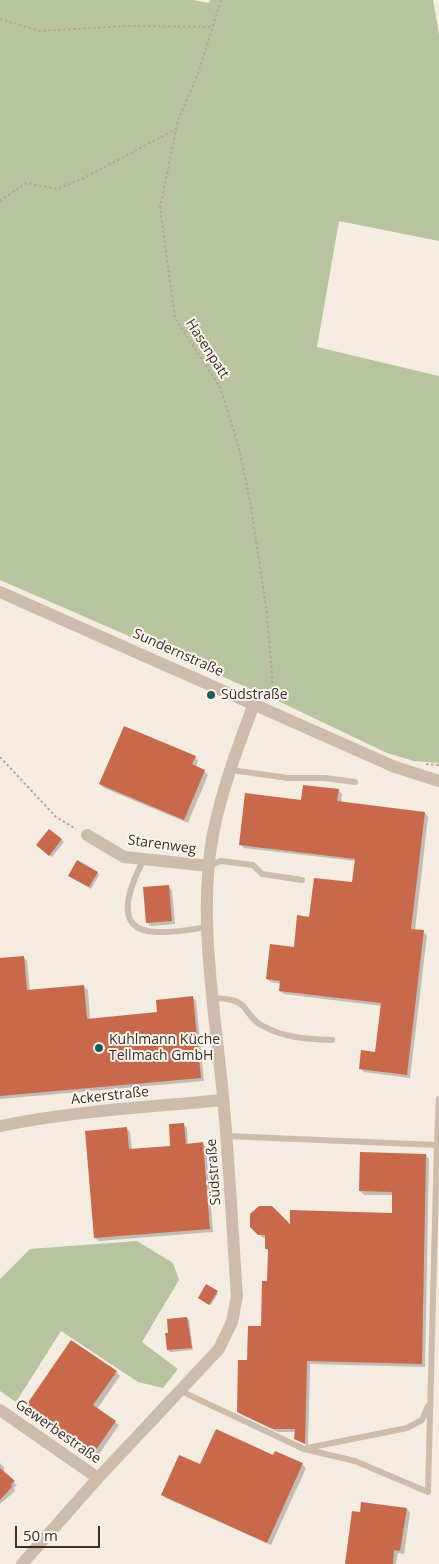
<!DOCTYPE html>
<meta charset="utf-8">
<style>
body{margin:0}
#map{position:relative;width:439px;height:1564px;overflow:hidden;background:#f4ebe1;font-family:"Open Sans",sans-serif}
canvas{display:block}
.scale{position:absolute;left:15px;top:1526px;width:85px;height:22px;box-sizing:border-box;border:2px solid #3b302b;border-top:0;padding-left:6px;font-size:15px;line-height:18px;white-space:nowrap;color:#3b302b;-webkit-text-stroke:4px #fbf5ee;paint-order:stroke}
</style>
<div id="map">
<canvas width="439" height="1564"></canvas>
<div class="scale">50 m</div>
</div>
<script>
const context = document.querySelector('canvas').getContext('2d');
context.lineJoin = 'round';
function fillPath(path, color) {
  context.fillStyle = color;
  context.fill(path, 'evenodd');
}
function strokePath(path, color, width, dash) {
  context.strokeStyle = color;
  context.lineWidth = width;
  context.lineCap = dash ? 'butt' : 'round';
  context.setLineDash(dash || []);
  context.stroke(path);
}
function label(font, color, halo, rows, align = 'center') {
  context.font = font + ' "Open Sans",sans-serif';
  context.lineWidth = 4;
  context.setLineDash([]);
  context.textBaseline = 'middle';
  context.strokeStyle = halo;
  context.fillStyle = color;
  for (const [text, x, y, turn = 0] of rows) {
    context.save();
    context.translate(x, y);
    context.rotate((+turn || 0) * Math.PI / 180);
    context.textAlign = isNaN(turn) ? turn : align;
    if (halo) context.strokeText(text, 0, 0);
    context.fillText(text, 0, 0);
    context.restore();
  }
}
fillPath(new Path2D(`
 M0,0H192L209,3L210,0H433L439,34V241L339,221L317,347L439,376V763L414,761L387,753L276,700L0,580Z
 M137,1241L173,1263L179,1280L142,1342L178,1369L163,1388L138,1382L61,1331L16,1402L0,1391V1279L30,1249Z`), '#b8c4a0');
fillPath(new Path2D(`
 M195,757L198,761L196,767L204,771L208,775L188,823L104,788L100,784Z
 M338,790L342,794L341,803L425,813L428,817L415,931L423,932L427,935L410,1078L364,1072L360,1068L376,1053L382,1006L284,994L280,991L281,984L271,982L267,979L295,948L310,918L353,884L356,861L244,848L240,844L302,801Z
 M49,830L64,842L52,857L39,847Z
 M97,873L99,875L91,889L72,878Z
 M169,887L172,890L175,924L151,926L147,922Z
 M24,958L27,961L30,991L84,987L88,990L90,1020L158,1014L193,998L196,1001L204,1081L0,1099V960Z
 M183,1124L187,1128L188,1145L203,1144L206,1147L213,1232L99,1241L95,1238L127,1129L130,1132L132,1151L172,1147Z
 M426,1155L429,1159L425,1367L310,1364L308,1446L296,1438V1432H278L242,1415L238,1411L249,1362L262,1327L268,1282L269,1251L266,1249V1238H263L251,1226L291,1227L393,1214V1195H364L360,1191Z
 M207,1286L218,1293L211,1305L199,1298Z
 M187,1318L189,1320L193,1350L170,1352L168,1350L170,1334Z
 M116,1372L120,1376L97,1409L119,1425L97,1457L26,1407Z
 M273,1457L302,1464L306,1468L271,1545L166,1498L163,1495L201,1465Z
 M0,1463L4,1467V1474L17,1485L14,1488L15,1491L0,1504Z
 M407,1509L410,1513L404,1554L398,1553L396,1564H346L361,1513Z`), '#0003');
fillPath(new Path2D(`
 M124,726L196,756L192,764L205,770L184,820L99,784Z
 M303,785L339,789L337,801L425,812L411,929L424,930L407,1075L359,1069L361,1050L375,1052L381,1003L279,991L280,981L266,979L270,944L294,947L297,915L309,917L314,878L352,882L355,859L239,845L245,793L301,800Z
 M49,829L62,839L49,856L36,845Z
 M77,860L98,872L89,887L68,876Z
 M169,885L172,921L146,923L143,887Z
 M24,956L27,990L84,985L87,1019L157,1012L156,1000L193,996L201,1078L0,1096V958Z
 M184,1123L186,1144L203,1142L210,1229L94,1238L85,1131L127,1127L129,1149L170,1146L169,1124Z
 M360,1152L426,1154L422,1364L307,1361L305,1444L294,1439L295,1429H273L237,1412L238,1360H247L248,1326H261L262,1281H267L268,1249H265V1235H258L250,1227V1214L259,1206H272L290,1224V1210L392,1213V1192L359,1191Z
 M206,1284L218,1291L209,1305L198,1298Z
 M187,1317L192,1348L167,1350L165,1333H168L167,1319Z
 M71,1340L117,1371L93,1405L116,1421L93,1454L25,1407Z
 M216,1429L273,1455L275,1451L303,1463L267,1543L161,1495L179,1455L200,1464Z
 M0,1468L15,1481L11,1484L12,1487L0,1500Z
 M361,1502L407,1508L400,1551L394,1550L393,1564H345L352,1511L360,1512Z`), '#c8694b');
strokePath(new Path2D(`
 M221,0L198,74L178,120L160,208L175,318L221,389L240,452L251,507L267,614L274,701
 M0,19L39,31L127,26L213,27
 M0,201L26,183L57,189L84,178L176,129
 M0,757L56,817L76,829
 M426,764L439,765`), '#b9a596', 2, [2.5, 2.5]);
strokePath(new Path2D(`
 M231,770L288,778H325L355,782
 M144,859C131,884 109,932 158,932C174,933 192,929 208,927
 M209,866L221,861L253,865L262,874L302,880
 M213,998C224,999 237,998 245,1008C250,1015 253,1020 261,1025C284,1038 306,1039 332,1040
 M226,1136L437,1145L439,1099
 M181,1389L187,1394L304,1449L355,1461L428,1492L437,1145
 M307,1448L407,1428L422,1420L428,1406`), '#cdbbac', 6);
strokePath(new Path2D(`
 M0,592L395,767L439,781
 M87,835L124,857L209,866
 M0,1126C73,1111 149,1107 223,1100
 M0,1410L98,1478
 M22,1564L98,1478L219,1349L232,1322L237,1296C232,1226 229,1156 222,1086C214,1007 198,912 213,834C222,789 238,746 254,704`), '#cdbbac', 12);
for (const [x, y, r, color] of [
 [211,695,5,"#1f5a5e"],
 [99,1048,5,"#1f5a5e"]
]) {
  const dot = new Path2D();
  dot.arc(x, y, r, 0, 2 * Math.PI);
  context.fillStyle = color;
  context.fill(dot);
  strokePath(dot, '#fbf5ee', 2);
}
label('14px', '#3b302b', '#fbf5ee', [
 ["Hasenpatt",207,349,57],
 ["Sundernstraße",178,653,24],
 ["Starenweg",162,845,8],
 ["Ackerstraße",110,1096,-6],
 ["Südstraße",214,1172,-94],
 ["Gewerbestraße",58,1432,35]
]);
label('14px', '#3b302b', '#fbf5ee', [
 ["Südstraße",221,695],
 ["Kuhlmann Küche",109,1040],
 ["Tellmach GmbH",109,1056]
], 'left');
</script>
